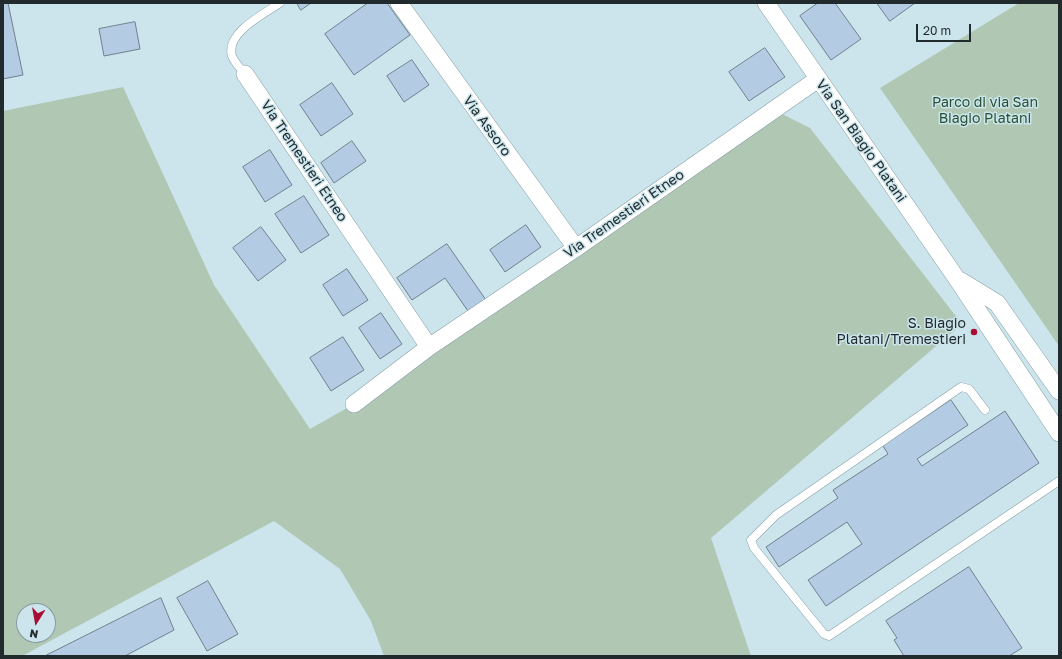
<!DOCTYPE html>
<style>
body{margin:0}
#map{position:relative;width:1062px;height:659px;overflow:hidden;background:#cce5ec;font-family:"Golos Text",sans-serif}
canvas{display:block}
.frame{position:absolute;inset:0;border:4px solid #212b2d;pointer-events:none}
.north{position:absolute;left:16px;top:603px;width:40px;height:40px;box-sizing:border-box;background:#cce5ec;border:1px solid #889ba0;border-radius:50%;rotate:191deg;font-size:11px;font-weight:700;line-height:16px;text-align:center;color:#212b2d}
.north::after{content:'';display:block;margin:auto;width:14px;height:18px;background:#a80f32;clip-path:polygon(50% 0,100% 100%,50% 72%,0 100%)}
.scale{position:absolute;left:916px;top:24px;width:55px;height:18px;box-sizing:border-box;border:2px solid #212b2d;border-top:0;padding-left:5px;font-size:12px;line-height:14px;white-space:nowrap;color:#212b2d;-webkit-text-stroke:3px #cce5ec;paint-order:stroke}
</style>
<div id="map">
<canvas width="1062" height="659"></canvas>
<div class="frame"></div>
<div class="north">N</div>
<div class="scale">20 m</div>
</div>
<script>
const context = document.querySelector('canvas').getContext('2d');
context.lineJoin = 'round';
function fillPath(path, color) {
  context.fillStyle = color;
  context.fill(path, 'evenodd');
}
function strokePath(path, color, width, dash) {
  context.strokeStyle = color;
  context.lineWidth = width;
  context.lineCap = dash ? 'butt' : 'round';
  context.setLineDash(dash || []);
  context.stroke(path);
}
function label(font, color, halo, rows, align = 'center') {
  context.font = font + ' "Golos Text",sans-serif';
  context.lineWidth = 3;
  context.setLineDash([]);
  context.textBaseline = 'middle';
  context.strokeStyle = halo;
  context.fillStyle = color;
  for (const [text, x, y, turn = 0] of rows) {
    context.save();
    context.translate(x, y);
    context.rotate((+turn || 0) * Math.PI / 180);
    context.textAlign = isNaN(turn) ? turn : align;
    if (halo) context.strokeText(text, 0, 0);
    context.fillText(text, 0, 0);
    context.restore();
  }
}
fillPath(new Path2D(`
 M1019,3H1059V346L880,88Z
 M123,87L214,285L310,429L354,404L774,110L810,128L962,324L711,538L751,656H384L371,621L340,569L274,521L22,656H3V111ZM24,611H48V635H24Z`), '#afc7b3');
const building = new Path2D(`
 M3,3H8L23,75L3,79Z
 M297,3H311L301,10Z
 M368,3H387L410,35L354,75L325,34Z
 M818,3H835L861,39L831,60L800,16Z
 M877,3H915L890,21Z
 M135,22L140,49L104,56L99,29Z
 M765,48L785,77L749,101L729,72Z
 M412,60L429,85L404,102L387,76Z
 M332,83L353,114L321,136L300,105Z
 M352,141L366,161L334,183L321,163Z
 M270,150L292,185L265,202L243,167Z
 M304,196L329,235L301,253L275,214Z
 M526,225L541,247L505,272L490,250Z
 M261,227L286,260L258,281L233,248Z
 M447,244L486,300L468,311L445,278L412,300L397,278Z
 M347,269L368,300L343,316L323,285Z
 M381,313L402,344L380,359L359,328Z
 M343,337L364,370L331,391L310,358Z
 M951,400L968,425L917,459L922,466L1005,411L1039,463L826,606L808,580L862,544L847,522L779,567L766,547L838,498L833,490L888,454L883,446Z
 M969,567L1022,648L1009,656H904L894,640L897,638L886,621Z
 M208,581L238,634L207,651L177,598Z
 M161,598L174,630L125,656H45Z`);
fillPath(building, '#b4cce3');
strokePath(building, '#707f8e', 1);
const lane = new Path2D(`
 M245,74C241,69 234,62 232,56C225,33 264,14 280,3
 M985,410L969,389L961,387L776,515L751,540L754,548L824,634L829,636L1059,481`);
const street = new Path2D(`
 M399,3L576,248
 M766,3L957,279L1059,433
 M245,74L429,347
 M961,281L997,303L1059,391
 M354,404L429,347L576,248L818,79`);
strokePath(lane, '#889fa6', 9);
strokePath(street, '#889fa6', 18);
strokePath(lane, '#fff', 8);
strokePath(street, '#fff', 17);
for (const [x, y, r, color] of [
 [974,332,4,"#a80f32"]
]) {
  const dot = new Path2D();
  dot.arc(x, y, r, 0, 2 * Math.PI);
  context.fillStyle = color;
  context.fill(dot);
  strokePath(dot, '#cce5ec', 1.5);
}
label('14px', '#275132', '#cce5ec', [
 ["Parco di via San",985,103],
 ["Biagio Platani",985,119]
]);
label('14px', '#212b2d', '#cce5ec', [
 ["Via Assoro",487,126,54],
 ["Via San Biagio Platani",861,141,55],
 ["Via Tremestieri Etneo",304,161,56],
 ["Via Tremestieri Etneo",624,214,-35]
]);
label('14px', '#212b2d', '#cce5ec', [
 ["S. Biagio",966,324],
 ["Platani/Tremestieri",966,340]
], 'right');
</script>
